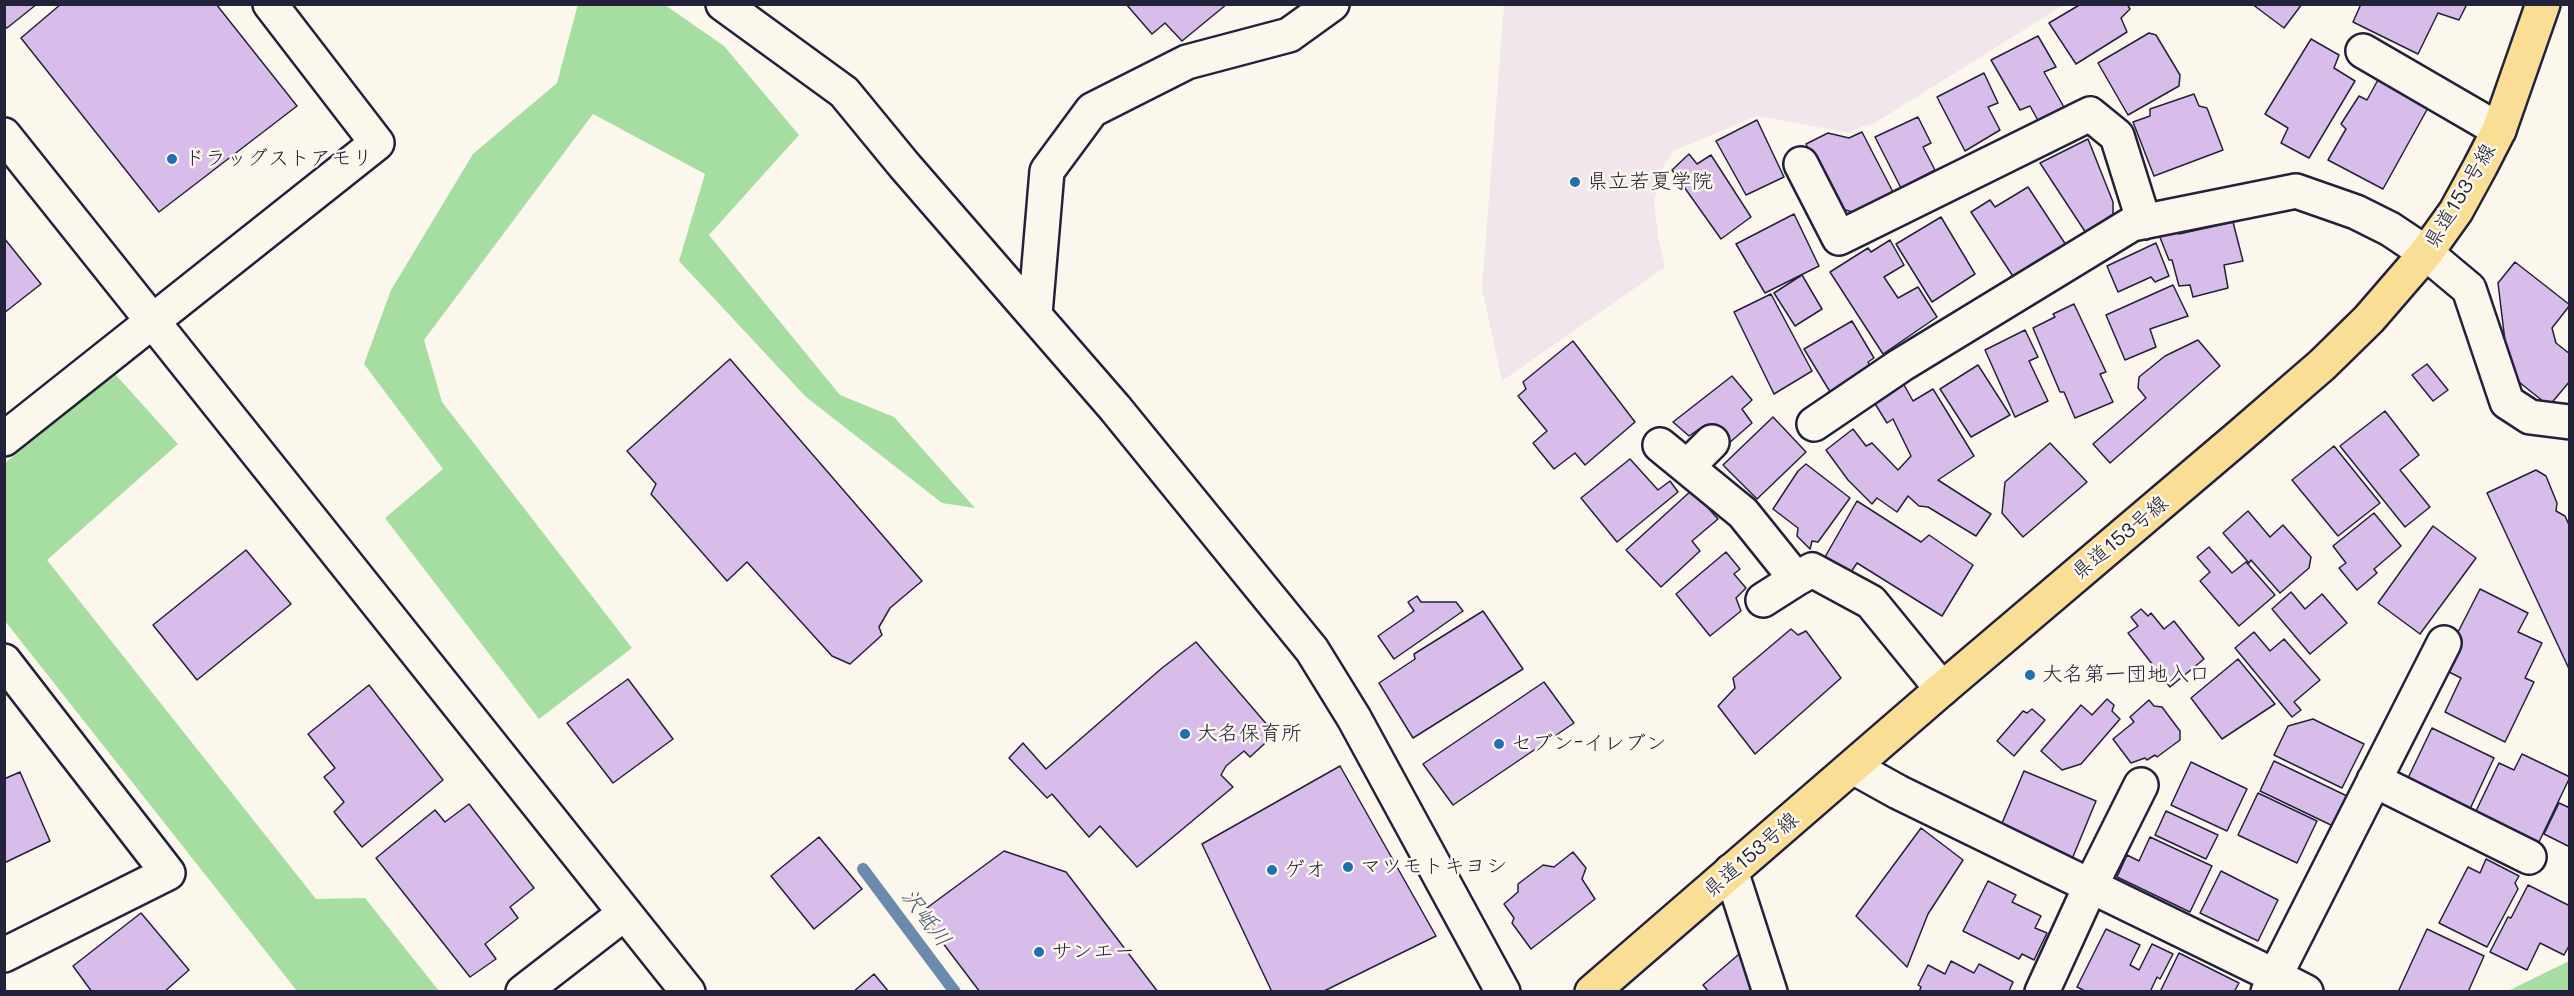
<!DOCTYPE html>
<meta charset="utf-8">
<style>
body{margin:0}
#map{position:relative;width:2574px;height:996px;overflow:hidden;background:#fbf7ec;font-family:Mali,sans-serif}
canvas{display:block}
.frame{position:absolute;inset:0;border:6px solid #22223b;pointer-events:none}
</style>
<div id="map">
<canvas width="2574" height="996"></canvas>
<div class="frame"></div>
</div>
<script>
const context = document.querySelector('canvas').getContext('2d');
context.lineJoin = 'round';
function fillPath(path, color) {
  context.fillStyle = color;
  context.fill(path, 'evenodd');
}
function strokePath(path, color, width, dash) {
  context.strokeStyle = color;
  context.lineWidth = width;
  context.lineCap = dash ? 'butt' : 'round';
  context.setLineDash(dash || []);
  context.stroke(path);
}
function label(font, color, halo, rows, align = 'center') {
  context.font = font + ' Mali,"Klee One",sans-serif';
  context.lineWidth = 5;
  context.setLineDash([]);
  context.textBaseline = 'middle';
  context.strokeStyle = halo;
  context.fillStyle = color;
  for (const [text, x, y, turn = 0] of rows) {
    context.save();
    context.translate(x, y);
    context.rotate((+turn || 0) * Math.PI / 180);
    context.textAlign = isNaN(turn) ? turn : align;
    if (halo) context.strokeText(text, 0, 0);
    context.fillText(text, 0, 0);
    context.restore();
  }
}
fillPath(new Path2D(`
 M1504,5V4L2064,5L1873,124L1861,127L1850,133L1757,116L1675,150L1664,165L1654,200L1658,237L1665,267L1502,381L1482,288Z`), '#f0e6ec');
fillPath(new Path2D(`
 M578,4L665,5L724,46L799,135L709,235L840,395L894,417L975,508L942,503L806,397L679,261L705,174L593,114L424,340L442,402L632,648L539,719L385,518L443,469L364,364L391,290L473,154L557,83Z
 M115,374L178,444L47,560L316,899L365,898L439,991H297L5,621V463Z
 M2569,961V991H2508Z`), '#a6dea2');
strokePath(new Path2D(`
 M863,869L955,992`), '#6b8aad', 12);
const building = new Path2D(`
 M4,4H37L7,28L4,25Z
 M61,4H216L297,106L159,212L21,38Z
 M1126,4H1227L1182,41L1165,23L1152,34Z
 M2081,4H2127L2130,9L2121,18L2127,32L2076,64L2049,23Z
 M2252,4H2302L2284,28Z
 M2361,4H2467L2459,20L2438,13L2418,54L2353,22Z
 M2149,33L2156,35L2180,75L2179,86L2128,115L2098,63Z
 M2038,36L2056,67L2044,72L2065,109L2040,124L2030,106L2020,110L1991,60Z
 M2311,39L2339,55L2334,68L2355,81L2309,158L2281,143L2288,128L2265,114Z
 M1984,73L1998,103L1988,107L2000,130L1965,151L1937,97Z
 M2379,78L2429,106L2383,189L2328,160L2346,129L2341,124L2359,96L2367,100Z
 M2194,94L2199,106L2207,108L2223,150L2154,176L2133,122L2150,116V109Z
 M1918,117L1931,143L1923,147L1935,170L1901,188L1875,137Z
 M1757,120L1784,177L1746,195L1716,141Z
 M1862,132L1893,192L1853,212L1838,208L1806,144L1828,133L1849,138Z
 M2088,139L2113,202V214L2086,233L2040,163Z
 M1689,154L1697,164L1711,155L1751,217L1721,239L1672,170Z
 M2028,187L2068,248L2016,281L1971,212L1990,200L1995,207Z
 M1794,214L1819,266L1765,293L1736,244Z
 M1941,217L1975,274L1932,302L1896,244Z
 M2233,222L2243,261L2224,265L2228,288L2193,297L2190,285L2179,286L2172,260H2169L2159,235L2179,231V234Z
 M4,238L41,284L4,313Z
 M1890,240L1904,265L1884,277L1898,298L1918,287L1937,317L1883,354L1830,272L1868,248L1871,252Z
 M2156,243L2169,276L2155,282L2151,277L2118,292L2107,266Z
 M2515,262L2570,305L2552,328L2556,343L2570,354V381L2549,406L2509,374L2498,283Z
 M1802,275L1822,309L1795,326L1774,293Z
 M2173,285L2188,316L2150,329L2156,347L2125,360L2106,315Z
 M1771,294L1812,371L1774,394L1734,312Z
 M2074,304L2106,372L2100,374L2113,402L2075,418L2064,392H2060L2033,328L2055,317L2053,314Z
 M1852,321L1874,358L1868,362L1872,369L1832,395L1804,349Z
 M2025,330L2038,357L2029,361L2048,401L2015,417L1985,350Z
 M2198,340L2220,366L2110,463L2093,444L2146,398L2138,388L2139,377L2165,356Z
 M1573,341L1635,422L1585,465L1575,453L1554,469L1533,443L1547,431L1518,396L1526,389L1523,382Z
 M730,359L922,581L890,608L879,627L882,635L850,664L832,656L747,562L727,581L651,494L656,484L627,451Z
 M2427,364L2448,390L2433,401L2412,375Z
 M1978,365L2010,415L1971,437L1940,389Z
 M1732,376L1752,400L1742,409L1752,423L1728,444L1705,425L1689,436L1673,422Z
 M1903,383L1913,401L1933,389L1974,456L1938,480L1991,514L1976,536L1928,507L1919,506L1908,496L1897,512L1877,498L1872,504L1848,480L1826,450L1853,429L1866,446L1872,443L1898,470L1911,456L1893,419L1887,423L1874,402Z
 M2385,411L2419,455L2400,470L2430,507L2405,527L2340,446Z
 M1773,417L1806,452L1757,499L1723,465Z
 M2050,443L2087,482L2023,537L2002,513L2005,482Z
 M2334,446L2380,503L2338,536L2292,480Z
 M1630,459L1658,490L1670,481L1678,492L1617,542L1581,498Z
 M1806,464L1850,498L1818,542L1812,541L1810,549L1797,536L1798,528L1773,509L1798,471Z
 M2536,470L2546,476L2557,503L2556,511L2565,516L2570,527V671L2487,493Z
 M1692,490L1718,519L1692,541L1700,551L1661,587L1626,550Z
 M1857,501L1921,542L1929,535L1973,565L1942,616L1857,563L1851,572L1825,557Z
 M2248,511L2270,537L2283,525L2311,557L2309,568L2280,593L2251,560L2249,563L2223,533Z
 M2374,513L2401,546L2374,569L2377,573L2357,590L2339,568L2346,563L2333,546Z
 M2433,526L2476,558L2420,634L2378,603Z
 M2209,547L2232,573L2246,562L2275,595L2239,626L2200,581L2210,572L2197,557Z
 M246,550L291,604L197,680L153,625Z
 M1726,552L1740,569L1734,574L1746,588L1736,598L1741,611L1710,636L1676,594Z
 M2480,589L2528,613L2518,632L2542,643L2525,678L2534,682L2505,742L2445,712L2461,678L2447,671L2460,646L2456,636Z
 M2291,592L2305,609L2322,594L2347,623L2310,654L2272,609Z
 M1417,596L1421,602H1456L1463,611L1394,659L1378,636L1414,611L1408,602Z
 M2141,609L2148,616L2151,613L2164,629L2174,621L2204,659L2170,687L2128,633L2138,626L2131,617Z
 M1483,611L1523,669L1413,738L1379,683L1415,659L1414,654Z
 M1791,629L1798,635L1806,631L1841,678L1755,754L1718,706L1735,688L1733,678Z
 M2254,632L2270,651L2284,639L2320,680L2294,702L2301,710L2292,717L2235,648Z
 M1196,642L1275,734L1250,757L1244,751L1226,766L1221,775L1233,787L1137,867L1100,826L1089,837L1052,794L1047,798L1009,758L1023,743L1046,769L1162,668Z
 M2238,659L2275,704L2222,739L2191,698Z
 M628,679L673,739L613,783L567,723Z
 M1544,682L1574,723L1453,805L1423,764Z
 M369,685L443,780L362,847L334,812L344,802L324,777L335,768L308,734Z
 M2107,699L2114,705L2112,711L2120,719L2081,764L2062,770L2041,751L2081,705L2092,715Z
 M2149,700L2154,706L2162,707L2180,731V740L2157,757L2155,755L2147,760L2145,758L2131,763L2113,739L2134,722L2130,717Z
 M2032,709L2045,720L2014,756L1997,741L2023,711L2027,713Z
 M2313,719L2364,744L2342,788L2274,755L2288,726Z
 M2432,728L2494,758L2470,809L2407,780Z
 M2522,754L2570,777L2539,842L2476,811L2499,763L2514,770Z
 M2274,761L2347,796L2333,826L2260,791Z
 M2191,762L2247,789L2227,831L2171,805Z
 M1340,766L1436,936L1322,992H1272L1202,844Z
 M2024,771L2096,801L2072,859L2000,828Z
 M20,772L50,841L4,863V779Z
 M2258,793L2317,821L2297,863L2238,835Z
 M2559,803L2570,808V847L2544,834Z
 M469,804L534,888L510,907L518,918L485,944L496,959L470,977L376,858L435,810L445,822Z
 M2166,811L2218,835L2206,859L2155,835Z
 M1921,828L1963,860L1928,914L1907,967L1856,916Z
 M819,837L862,889L814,929L771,876Z
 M2150,837L2212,866L2190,912L2117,877L2127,855L2139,861Z
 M1004,851L1066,872L1158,992H980L920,913Z
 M1573,852L1586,868L1582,879L1595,899L1531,949L1512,923L1514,918L1504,904L1518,892V884L1543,865L1554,867Z
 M2486,859L2519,876L2515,883L2518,889L2487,947L2439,923L2468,867L2480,873Z
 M2221,871L2278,900L2258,941L2200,913Z
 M1988,881L2016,895L2012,902L2041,916L2035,928L2047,933L2034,960L2022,954L2019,959L1963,931Z
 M2528,885L2570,906V944L2564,955L2540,943L2527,970L2490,952L2508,917L2511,918Z
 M141,913L189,970L164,992H92L73,966Z
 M2106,929L2140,945L2130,965L2139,970L2152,944L2173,954L2160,979L2157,977L2150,992H2087L2077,987Z
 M2427,929L2484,956L2468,992H2398Z
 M1745,949L1759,982L1748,992H1709L1703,985Z
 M2179,953L2239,983L2234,992H2160Z
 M1951,961L1974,973L1979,964L2013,982L2009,991L2011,992H1919L1921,987L1918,985L1928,965L1945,974Z
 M874,974L889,992H853Z`);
fillPath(building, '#d8bdeb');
strokePath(building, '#22223b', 1.5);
const minor = new Path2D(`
 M723,4L844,92L904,165L1115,408L1312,650L1354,718L1503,992
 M2363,51L2499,130
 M4,135L688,992
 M1801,164L1839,238L2090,114L2117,136L2144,222
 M1035,314L1047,171L1092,110L1187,62L1289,35L1332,4
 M1814,424L1901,365L2132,224L2296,191L2356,212L2390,229L2426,253L2469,289L2507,402L2530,417L2570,422
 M4,439L377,143L270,4
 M1660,445L1743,513L1796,579L1812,570L1871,602L1942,689
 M1687,467L1712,442
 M1763,600L1796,579
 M4,661L168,873L4,955
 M1853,767L1898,792L2275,976L2268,992
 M2374,780L2529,857
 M1731,871L1770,992
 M523,992L625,913
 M2042,992L2091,885L2141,785
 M2306,992L2275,976L2444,643`);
const major = new Path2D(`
 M1592,992L1942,689L2240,436L2322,365L2369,319L2426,253L2456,211L2480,167L2499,130L2543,4`);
strokePath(minor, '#22223b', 38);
strokePath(major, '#22223b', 38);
strokePath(minor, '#fbf7ec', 33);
strokePath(major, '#fbde96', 33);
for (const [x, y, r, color] of [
 [172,159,6,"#1f6fb2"],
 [1575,182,6,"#1f6fb2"],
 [2030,675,6,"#1f6fb2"],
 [1185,734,6,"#1f6fb2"],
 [1499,744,6,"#1f6fb2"],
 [1348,867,6,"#1f6fb2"],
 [1272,870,6,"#1f6fb2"],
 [1039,952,6,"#1f6fb2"]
]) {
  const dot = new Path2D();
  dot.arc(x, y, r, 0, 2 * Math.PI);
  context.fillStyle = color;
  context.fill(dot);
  strokePath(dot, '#fbf7ec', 2);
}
label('21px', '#22223b', '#fbf7ec', [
 ["ドラッグストアモリ",184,159],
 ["県立若夏学院",1587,182],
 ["大名第一団地入口",2042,675],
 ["大名保育所",1197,734],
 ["セブン-イレブン",1511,744],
 ["マツモトキヨシ",1360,867],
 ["ゲオ",1284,870],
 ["サンエー",1051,952]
], 'left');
label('21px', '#22223b', '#fbf7ec', [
 ["県道153号線",2460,196,-59],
 ["県道153号線",2120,538,-40],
 ["県道153号線",1751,855,-41]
]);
label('italic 22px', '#475674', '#fbf7ec', [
 ["沢岻川",926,918,53]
]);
</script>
